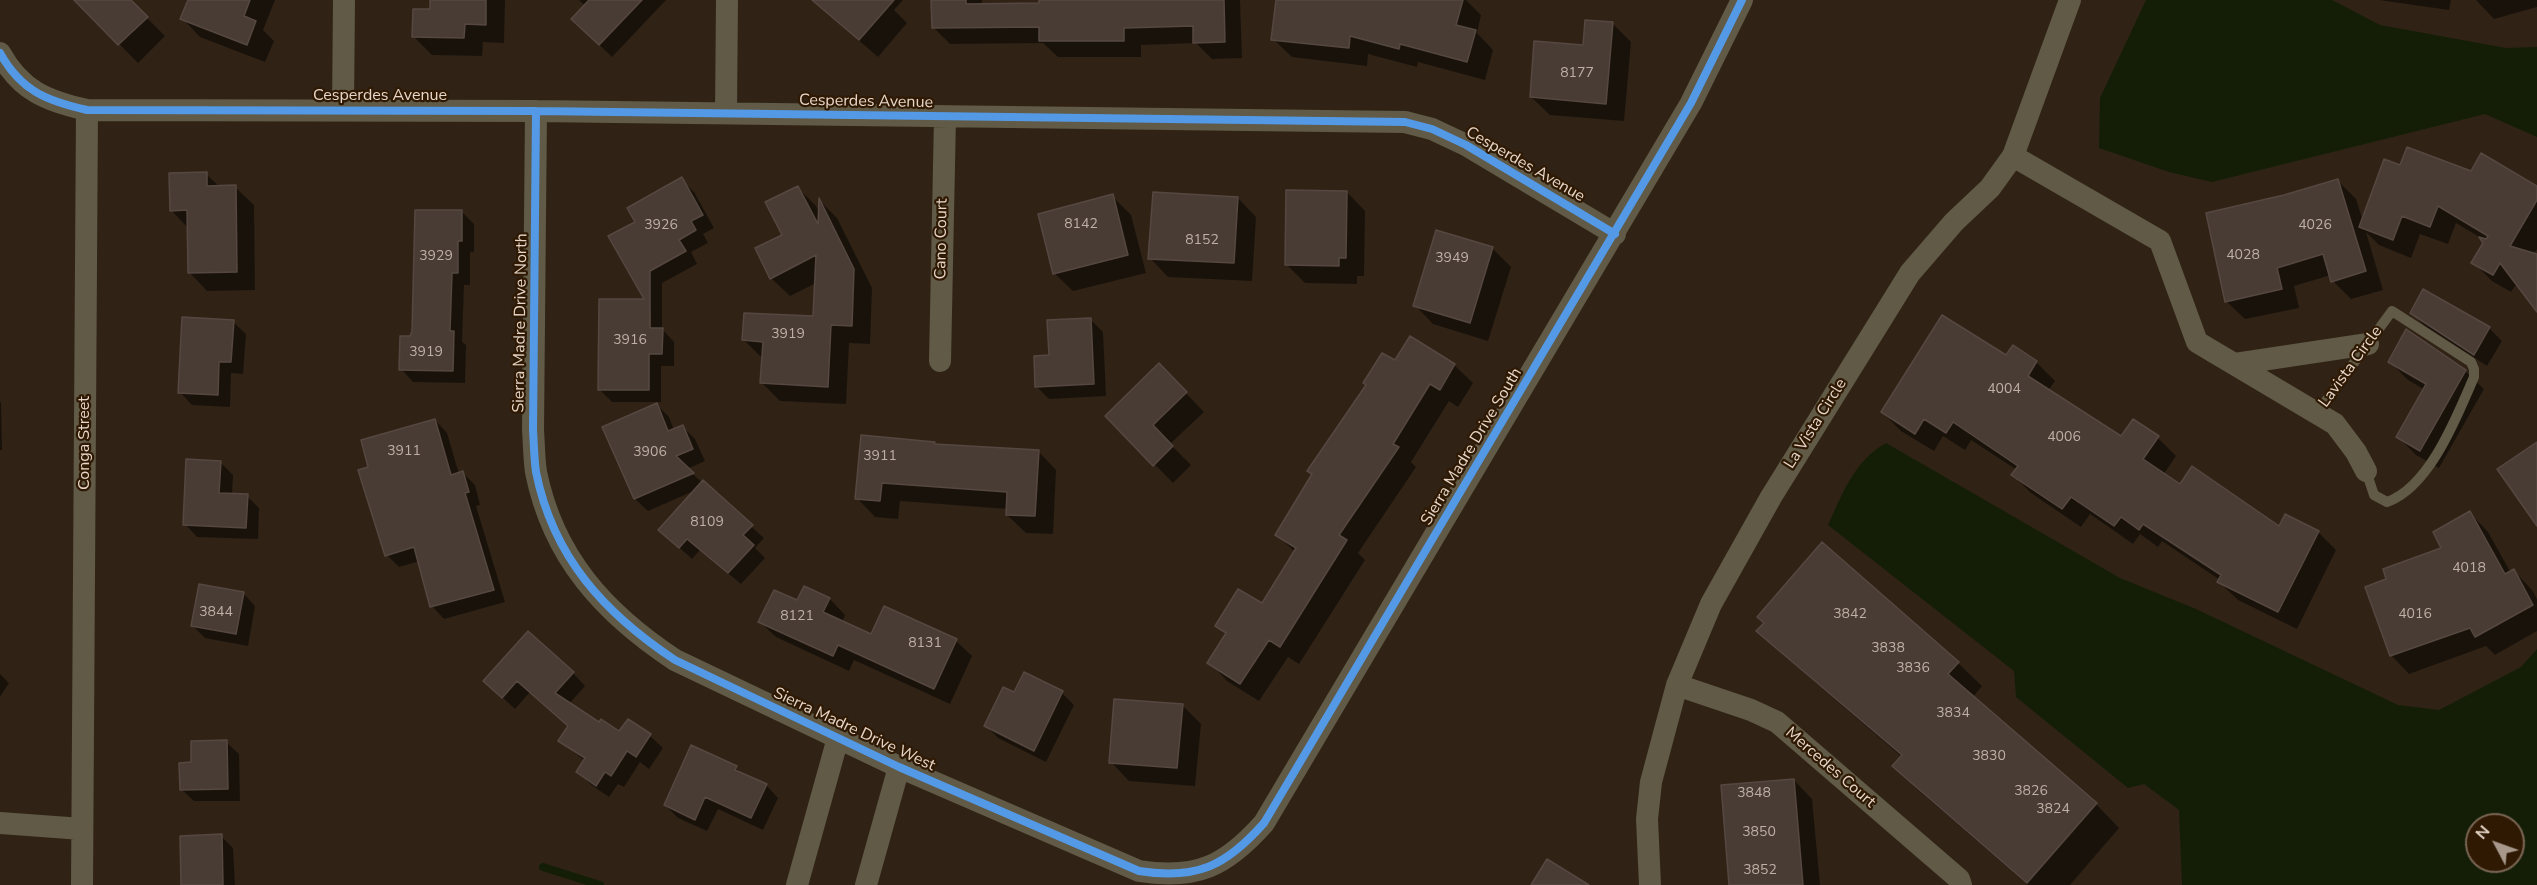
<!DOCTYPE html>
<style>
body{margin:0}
#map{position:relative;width:2537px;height:885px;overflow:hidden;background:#302316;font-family:"Nunito Sans",sans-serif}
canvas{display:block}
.north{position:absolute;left:2465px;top:813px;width:60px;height:60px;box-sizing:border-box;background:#2f1903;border:2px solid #796553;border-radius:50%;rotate:311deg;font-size:16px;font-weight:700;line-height:24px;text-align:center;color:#e7d7ca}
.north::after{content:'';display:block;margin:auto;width:21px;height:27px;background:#a7988b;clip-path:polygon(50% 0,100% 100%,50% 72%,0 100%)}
</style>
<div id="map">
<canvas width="2537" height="885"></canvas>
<div class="north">N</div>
</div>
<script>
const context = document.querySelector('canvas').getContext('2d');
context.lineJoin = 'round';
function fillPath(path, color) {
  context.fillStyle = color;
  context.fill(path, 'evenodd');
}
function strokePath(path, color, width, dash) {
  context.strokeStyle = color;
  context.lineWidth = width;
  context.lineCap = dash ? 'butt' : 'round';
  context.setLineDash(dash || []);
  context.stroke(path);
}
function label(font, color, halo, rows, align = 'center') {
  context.font = font + ' "Nunito Sans",sans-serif';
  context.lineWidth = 4.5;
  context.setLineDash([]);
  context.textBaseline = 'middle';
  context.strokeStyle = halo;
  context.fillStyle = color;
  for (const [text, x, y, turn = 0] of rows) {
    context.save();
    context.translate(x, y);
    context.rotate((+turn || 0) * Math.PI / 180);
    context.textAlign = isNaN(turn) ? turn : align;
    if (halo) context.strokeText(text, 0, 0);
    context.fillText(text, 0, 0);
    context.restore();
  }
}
fillPath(new Path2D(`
 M2146,0H2332L2380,25L2506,48L2537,47V137L2485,114L2212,182L2169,172L2099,148L2100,98Z
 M1886,443L2120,578L2196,609L2398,705L2439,710L2521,667L2537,649V885H2182L2179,810L2144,784L2128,788L2016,697L2014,671L1828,525C1842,494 1855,460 1886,443ZM2477,825H2513V861H2477Z`), '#141e06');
fillPath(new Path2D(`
 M76,0H129L165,36L138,63Z
 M189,0H275L263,30L274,41L265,62L200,37L182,18Z
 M432,0H505L504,43L483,42L482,56L432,55L413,36L431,11Z
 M579,0H666L612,57L585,31V6Z
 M812,0H903L894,10L907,23L878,57Z
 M933,0H982V5L1040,4V0H1240L1242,58L1212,59L1196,43L1141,45V57H1058L1043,43L950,44L933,27Z
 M1278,0H1466L1481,15L1477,33L1493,50L1485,80L1418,62L1417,67L1368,54L1367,66L1292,57L1273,39Z
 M2379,0H2451L2449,10Z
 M2537,0V7L2494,19L2476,0Z
 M1613,24L1631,42L1624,121L1550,115L1531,97Z
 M2400,167L2472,172L2537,187V249L2523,274L2537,263V309L2517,283L2511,292L2492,281L2473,262L2486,241L2456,223L2448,244L2420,234L2411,258L2379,245L2366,232L2383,290L2351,299L2333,281L2331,275L2294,286L2299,308L2245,319L2226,301L2284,197L2337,180L2356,199L2363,221Z
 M206,174L220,187H235L254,205L255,290L207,291L189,272L188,228L171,210Z
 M681,179L694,192L714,228L703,234L708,243L691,252L697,264L662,283V329L674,342V366H661V402H612L599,389L647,301L637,222ZM648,311H651V336H648Z
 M798,188L816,206L820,213V201L837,218L872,288L870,344L849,343L846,404L780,401L762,383V358L744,340L815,318L816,283L790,296L771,278Z
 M1347,192L1365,211L1364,276H1357V284L1305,283L1286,264Z
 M1112,196L1131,215L1146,273L1073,291L1054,273Z
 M1238,198L1256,217L1252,281L1168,277L1150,258Z
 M462,212L474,224V252H470V285H464L462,342L466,345L465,383L413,382L401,369Z
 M1492,248L1511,267L1488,341L1433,324L1415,305Z
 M2412,313L2489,328L2502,341L2487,366L2424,325Z
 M1091,320L1103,332L1106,396L1049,399L1036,386L1050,357Z
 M233,322L246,334L243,374L231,373L230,407L192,405L180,392Z
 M2013,347L2037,363L2055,381L2048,391L2121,438H2158L2176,456L2163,475L2180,486L2280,528L2318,532L2336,550L2297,629L2238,600L2219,582L2220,580L2162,541L2158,547L2140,534L2133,544L2090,514L2081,527L2031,493L2013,475L2017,470L1971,440L1965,450L1943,436L1934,451L1901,431L1882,412L2006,357Z
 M2390,362L2465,371L2484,389L2439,468L2416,455L2398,437L2425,390L2408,380Z
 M1395,363L1454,365L1473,383L1458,407L1449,401L1411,462L1416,467L1358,553L1365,560L1299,664L1288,657L1259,701L1227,681L1209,662L1226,635L1217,626L1262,606L1295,552L1277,535Z
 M1177,384L1204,412L1170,444L1191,465L1173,483L1107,416Z
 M0,402L1,403L2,450H0Z
 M657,405L669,417L674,430L683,427L695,439L705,461L687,469L764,538L755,548L765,558L741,584L700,550L692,559L673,542L696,490L648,511L635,499L604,427Z
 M435,420L447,433L459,474L463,473L475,485L480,505L476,506L505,602L444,619L432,606L420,561L399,567L387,555L370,468Z
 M934,443L937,446L1038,451L1056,470L1053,534L1026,533L1007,515L1008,509L900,501L898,519L875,517L857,498Z
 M220,462L233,475L232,495L247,496L259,508L258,539L197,537L185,524Z
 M2470,513L2488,532L2511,573L2514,571L2532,590L2537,599V631L2495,655L2486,646L2409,674L2391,655L2388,580L2444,548Z
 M805,588L830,599L845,615L842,622L871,636L956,641L972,656L950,704L854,660L849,671L776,637L760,622L798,602Z
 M243,593L255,606L248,646L205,638L192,625Z
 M1758,631L1958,663L1982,686L1973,697L2096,804L2119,828L2070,885H2028L1918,790L1894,766L1902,757L1782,654Z
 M573,673L585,686L569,704L600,724L620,733L628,721L650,736L663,748L649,769L640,762L624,787L618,784L609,797L590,784L578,772L585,761L560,741L569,727L530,692L515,709L485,681Z
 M0,674L9,683L0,697Z
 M1062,693L1074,705L1046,762L998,738L986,726Z
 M1182,705L1201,724L1195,786L1129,781L1111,762Z
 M226,742L239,754L240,801H194L181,789L193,764Z
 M736,768L743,775L766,785L778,798L763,830L718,809L707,831L678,818L665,805Z
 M1794,780L1812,799L1820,885H1731Z
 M221,836L233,848L235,885H183Z`), '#0007');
strokePath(new Path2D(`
 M543,867L600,885`), '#141e06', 8);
const building = new Path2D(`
 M74,0H131L148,17L118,45Z
 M188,0H250L244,16L256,21L247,45L180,19Z
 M430,0H486V25L465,24L464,38L412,37L413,9H430Z
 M589,0H642L599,45L571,19Z
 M812,0H894L859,40Z
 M931,0H966V4L1039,3V0H1224L1225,42L1193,43V26L1124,28V41H1039V27L932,28Z
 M1276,0H1463L1456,25L1476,30L1467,62L1400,44L1399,49L1350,36L1349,48L1271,40Z
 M1585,20L1613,22L1606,104L1530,97L1534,41L1583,45Z
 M2407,147L2471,171L2481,153L2537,186V200L2510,246L2537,254V312L2500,263L2493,275L2471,263L2483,243L2479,237L2486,239L2488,236L2438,206L2430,227L2402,216L2393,240L2359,227L2384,159L2400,165Z
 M207,172V186L236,185L237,272L188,273L187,210L170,211L169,173Z
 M682,177L703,215L691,221L696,230L679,240L686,251L650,271V328H663L662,354H649V390H598L599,299H644L608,236L635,222L627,208Z
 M2338,179L2366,271L2331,282L2323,254L2277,268L2282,289L2225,302L2206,213L2284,195Z
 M798,186L818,224L819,198L854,269L852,326L831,325L828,387L760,383L763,342L742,340L744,313L813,316L816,255L770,279L755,248L782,235L765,202Z
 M1286,190L1347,191L1346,258H1339V266L1285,265Z
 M1153,192L1238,197L1234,263L1148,259Z
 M1113,194L1128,255L1053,274L1038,214Z
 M415,210H462V241H458V273H452L450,331H454L453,371L399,370L400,336H410L412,331Z
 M1436,230L1493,247L1470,323L1413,306Z
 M2423,289L2490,327L2474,355L2410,313Z
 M1942,315L2006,355L2013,345L2037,361L2028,376L2121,436L2133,419L2159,436L2143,459L2180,484L2192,466L2279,526L2285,514L2319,531L2278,612L2217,582L2221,575L2143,524L2139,530L2121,517L2114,526L2071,497L2062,509L2011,475L2018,466L1953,422L1946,433L1924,419L1915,434L1881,412Z
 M182,317L234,320L231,362H219L218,395L178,393Z
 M1091,318L1094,384L1035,387L1034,356L1049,355L1047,320Z
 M2406,329L2466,370L2420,451L2396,437L2426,384L2388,362Z
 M1410,336L1455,364L1440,390L1430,384L1393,444L1399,447L1339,535L1347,540L1280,647L1269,640L1240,684L1207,663L1226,633L1215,626L1238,589L1262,603L1296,548L1275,535L1312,474L1307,471L1366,385L1363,383L1382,353L1395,360Z
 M1159,363L1187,392L1153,425L1173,446L1153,466L1105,416Z
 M657,403L668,431L683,425L693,449L676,456L694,473L634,499L602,427Z
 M435,419L451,475L463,471L469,492L465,493L494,590L430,607L414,547L385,556L358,470L368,467L361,440Z
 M861,435L935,442L934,444L1039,450L1035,516L1006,515L1007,492L882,483L880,501L855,499Z
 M2537,442V526L2497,469Z
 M186,459L221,461L219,493L248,494L246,528L183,525Z
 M703,480L753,525L743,535L754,545L728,573L687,539L679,548L658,530Z
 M2470,511L2505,574L2514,569L2533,605L2475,637L2470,628L2390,656L2365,587L2386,579L2383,569L2441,548L2433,532Z
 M1822,542L1959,662L1948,674L2097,803L2027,883L1892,766L1902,755L1756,631L1764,623L1757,617Z
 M199,584L244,592L236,634L191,626Z
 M804,586L830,598L823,612L871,634L884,606L957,639L934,689L838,645L833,656L758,622L774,590L797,600Z
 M528,631L574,672L555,693L599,722L601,719L619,731L628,719L651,734L636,757L627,751L611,776L605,772L596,786L576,772L585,758L558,741L568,726L517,681L502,698L483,681Z
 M1024,672L1063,691L1034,751L984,726L1003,687L1014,692Z
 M1114,699L1183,704L1177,768L1109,763Z
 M227,740L228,789L180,790L179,763L191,762V741Z
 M691,745L737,766L735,770L767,784L751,818L705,797L695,820L664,805Z
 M1794,779L1803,885H1729L1721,785Z
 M222,834L223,885H181L180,836Z
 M1547,859L1589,885H1531Z`);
fillPath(building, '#483c35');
strokePath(building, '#564841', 1.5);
strokePath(new Path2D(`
 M2317,413L2392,311L2471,362L2474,369V377C2457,416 2430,487 2387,502L2374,495L2366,471`), '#605a46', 10);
strokePath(new Path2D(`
 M0,53C21,91 47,101 87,110L536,111L1405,122L1432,129L1466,145L1615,234
 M343,109L344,0
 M536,111L533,430C534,444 534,458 536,472C553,557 604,613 675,660L899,767L1139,871C1197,880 1226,866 1264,823L1691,103L1742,0
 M726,113L727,0
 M2013,156L2160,241L2197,342L2335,424L2356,452L2366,471
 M940,361L945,117
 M2235,364L2368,344
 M1677,685L1751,710L1777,722L1959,879L1961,885
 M0,823L82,829
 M82,885L87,110
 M797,885L838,738
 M866,885L899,767
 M1650,885L1647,819L1651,782L1677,685L1711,604L1771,497L1910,273L1954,222L1990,188L2013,156L2070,0`), '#605a46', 22);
strokePath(new Path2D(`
 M0,53C21,91 47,101 87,110L536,111L1405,122L1432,129L1466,145L1615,234
 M536,111L533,430C534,444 534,458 536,472C553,557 604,613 675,660L899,767L1139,871C1197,880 1226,866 1264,823L1691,103L1742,0`), '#5399e6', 8);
label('14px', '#bfb0a5', null, [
 ["8177",1577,74],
 ["8142",1081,225],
 ["3926",661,226],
 ["4026",2315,226],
 ["8152",1202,241],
 ["4028",2243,256],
 ["3929",436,257],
 ["3949",1452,259],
 ["3919",788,335],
 ["3916",630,341],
 ["3919",426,353],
 ["4004",2004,390],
 ["4006",2064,438],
 ["3911",404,452],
 ["3906",650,453],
 ["3911",880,457],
 ["8109",707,523],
 ["4018",2469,569],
 ["3844",216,613],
 ["3842",1850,615],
 ["4016",2415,615],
 ["8121",797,617],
 ["8131",925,644],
 ["3838",1888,649],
 ["3836",1913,669],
 ["3834",1953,714],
 ["3830",1989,757],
 ["3826",2031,792],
 ["3848",1754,794],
 ["3824",2053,810],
 ["3850",1759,833],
 ["3852",1760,871]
]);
label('16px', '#e7d7ca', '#2f1903', [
 ["Cesperdes Avenue",380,96],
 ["Cesperdes Avenue",866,102,1],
 ["Cesperdes Avenue",1525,165,30],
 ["Cano Court",942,239,-89],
 ["Sierra Madre Drive North",521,323,-89],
 ["Lavista Circle",2351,367,-54],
 ["La Vista Circle",1816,424,-58],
 ["Conga Street",85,443,-90],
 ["Sierra Madre Drive South",1472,447,-59],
 ["Sierra Madre Drive West",854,730,25],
 ["Mercedes Court",1830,768,41]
]);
</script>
